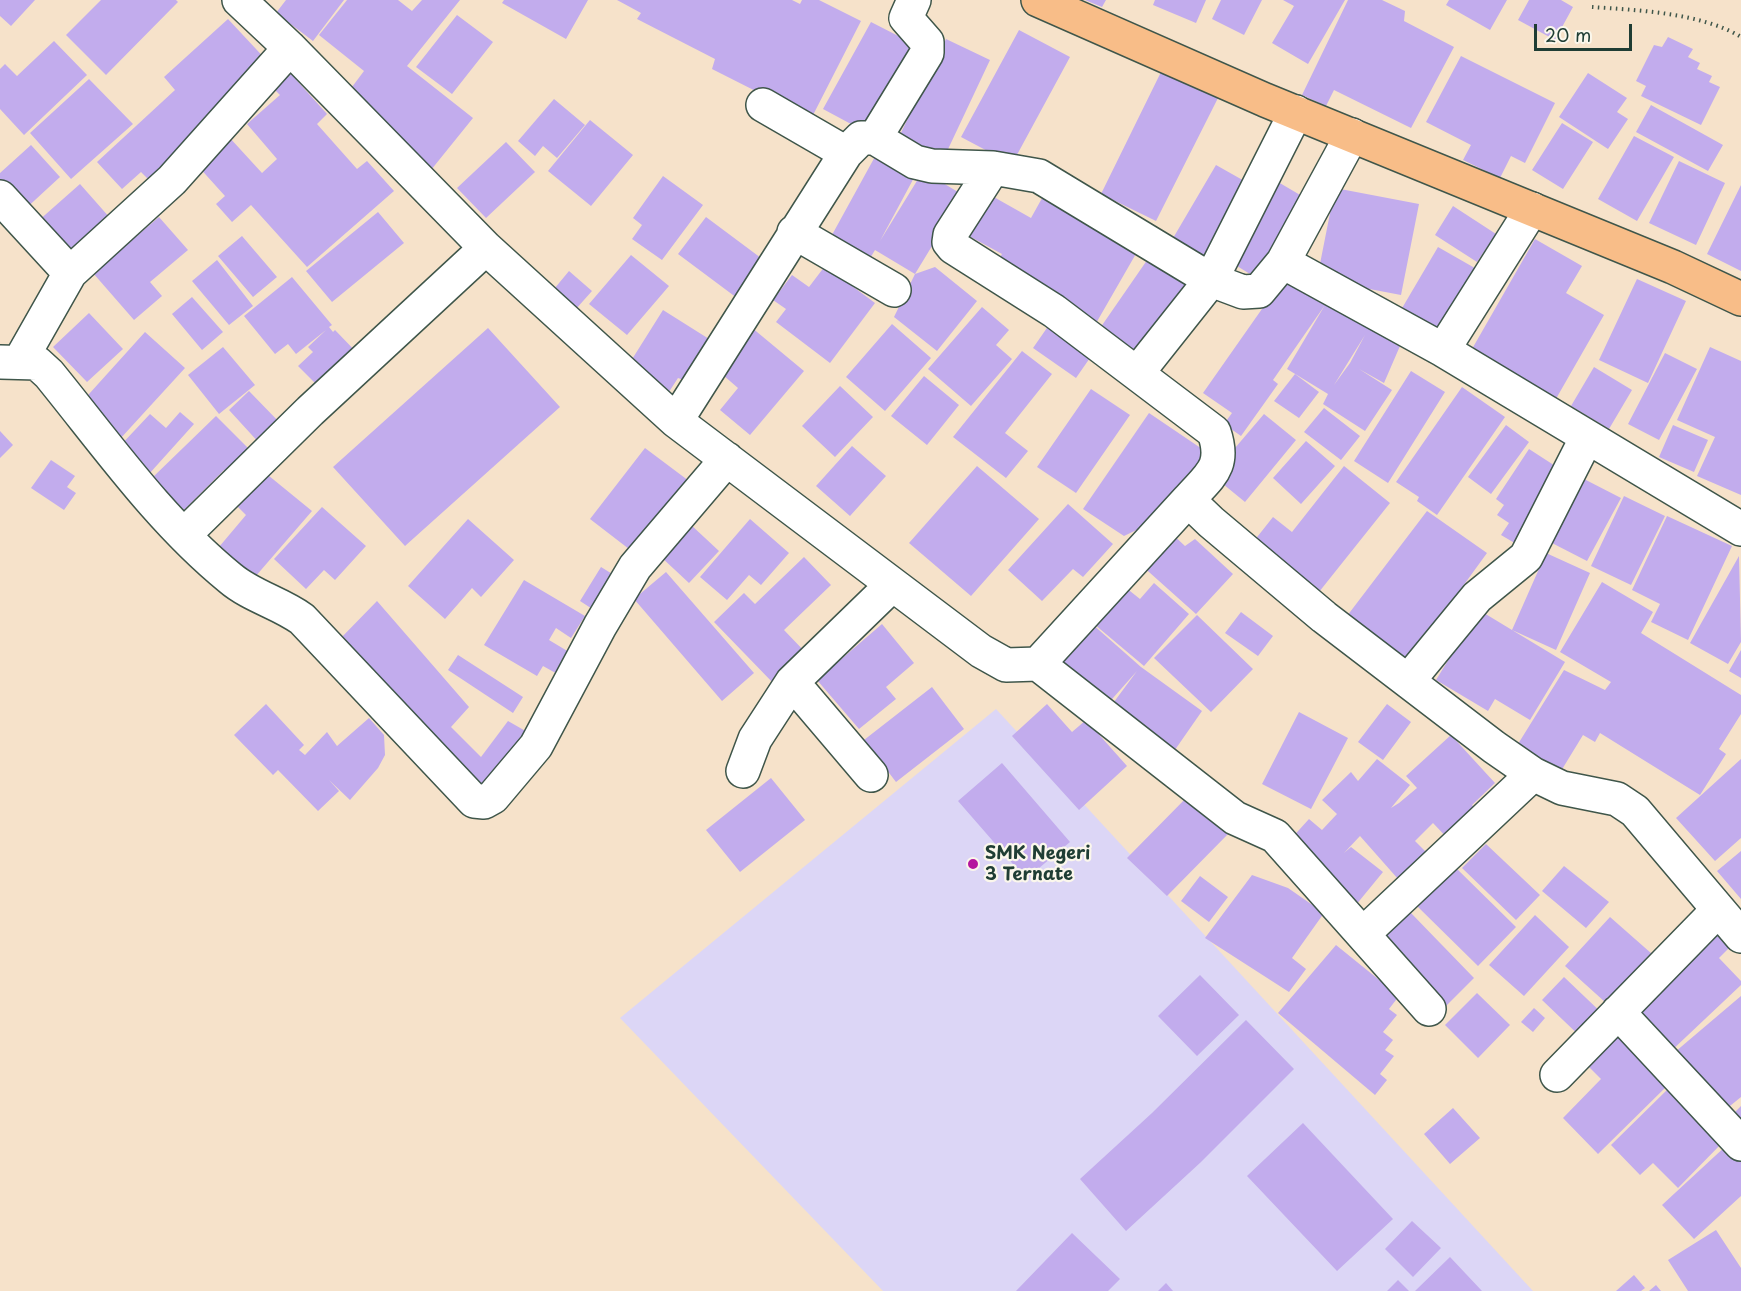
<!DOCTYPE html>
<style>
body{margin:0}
#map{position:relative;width:1741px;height:1291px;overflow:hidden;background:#f6e2ca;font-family:"Playpen Sans",sans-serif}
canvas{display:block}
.scale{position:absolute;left:1534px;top:24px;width:98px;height:27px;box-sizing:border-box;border:3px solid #1f3d34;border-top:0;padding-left:8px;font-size:18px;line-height:21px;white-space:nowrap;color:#1f3d34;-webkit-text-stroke:4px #fbf7ec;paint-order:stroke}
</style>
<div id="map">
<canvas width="1741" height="1291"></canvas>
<div class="scale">20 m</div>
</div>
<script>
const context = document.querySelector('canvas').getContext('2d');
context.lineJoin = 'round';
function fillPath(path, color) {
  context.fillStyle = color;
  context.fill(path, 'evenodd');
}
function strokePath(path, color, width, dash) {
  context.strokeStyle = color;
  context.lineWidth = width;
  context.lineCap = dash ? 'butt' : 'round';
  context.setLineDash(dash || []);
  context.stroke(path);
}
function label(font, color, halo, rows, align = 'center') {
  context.font = font + ' "Playpen Sans",sans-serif';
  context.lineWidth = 4.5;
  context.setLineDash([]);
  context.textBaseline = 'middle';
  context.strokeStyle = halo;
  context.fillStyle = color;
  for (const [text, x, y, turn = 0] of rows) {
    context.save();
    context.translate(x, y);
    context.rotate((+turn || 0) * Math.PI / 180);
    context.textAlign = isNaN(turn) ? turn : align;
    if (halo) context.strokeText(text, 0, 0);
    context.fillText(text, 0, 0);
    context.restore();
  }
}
fillPath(new Path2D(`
 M996,709L1533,1291H883L620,1018Z`), '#dcd6f6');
fillPath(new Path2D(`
 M0,0H35L11,26L0,16Z
 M101,0H176L178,2L106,75L66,35Z
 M286,0H344L313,41L276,13Z
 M347,0H398L412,11L422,0H460L407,66L473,118L431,170L346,95L364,71L319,35Z
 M504,0H588L566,39L502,3Z
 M617,0H792L800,4L802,0H819L861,21L811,119L712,69L715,59L637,19L641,13Z
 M1085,0H1106L1102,7Z
 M1155,0H1206L1196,23L1153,5Z
 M1221,0H1262L1244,35L1212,19Z
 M1283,0H1345L1308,64L1272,43L1294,6Z
 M1348,0H1382L1405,11L1404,21L1454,47L1411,128L1334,90L1326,106L1302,95Z
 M1449,0H1507L1490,30L1446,5Z
 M1529,0H1561L1573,7L1555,40L1518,20Z
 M457,15L493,42L452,94L416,67Z
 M228,19L270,64L152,183L141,172L122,189L97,162L175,90L164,77Z
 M871,22L912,43L864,131L823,109Z
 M1019,30L1070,57L1012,164L961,137Z
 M1668,37L1693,49L1688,57L1700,63L1697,69L1712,76L1709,82L1720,87L1701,125L1641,96L1646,86L1636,81L1654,45L1662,47Z
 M946,39L990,60L942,162L897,141Z
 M54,41L87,75L24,135L0,109V69L5,64L17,76Z
 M1461,56L1555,103L1525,163L1511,156L1500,178L1463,160L1471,145L1426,122Z
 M1162,70L1218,98L1156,221L1101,194Z
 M1588,73L1627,98L1617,112L1628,119L1608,149L1559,117Z
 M291,74L327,114L317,124L357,169L367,161L394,191L307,267L251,205L232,222L216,204L225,196L197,165L229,137L262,173L277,159L247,124L280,95L274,89Z
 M89,79L133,124L71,179L30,133Z
 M554,99L585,125L557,158L543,146L535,156L518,141Z
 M1651,105L1723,145L1708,171L1636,132Z
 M590,120L633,155L591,206L548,171Z
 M1562,123L1593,142L1563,189L1532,170Z
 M1634,136L1674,157L1637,221L1598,199Z
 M506,142L535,172L486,218L457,188Z
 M31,145L60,177L22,212L0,188V173Z
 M877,153L916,174L880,241L923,171L963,195L915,274L935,267L977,301L937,351L894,317L915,274L875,250L866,265L827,244Z
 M1679,161L1725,183L1696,245L1649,223Z
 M1216,165L1255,187L1208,267L1169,245Z
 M663,176L703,205L662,260L632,239L642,225L633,218Z
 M1273,179L1312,202L1263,282L1224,258Z
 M80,184L118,227L68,257L37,222Z
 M1741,185V271L1707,254Z
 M1335,188L1419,204L1401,295L1317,279Z
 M1046,191L1141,245L1095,325L994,268L1002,254L969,236L992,196L1031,218Z
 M1453,206L1496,234L1477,262L1435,235Z
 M378,212L404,243L332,302L306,271Z
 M159,217L188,250L150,282L162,296L134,320L93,273Z
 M706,217L765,261L737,298L678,254Z
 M242,236L277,277L253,297L218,256Z
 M1535,239L1582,266L1566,293L1604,315L1553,404L1468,356Z
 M1438,247L1480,271L1440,340L1398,315Z
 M1152,253L1194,281L1137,363L1096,334Z
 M631,255L669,286L627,335L589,304Z
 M217,260L253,306L229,325L192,281Z
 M825,266L875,303L830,363L776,322L786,309L773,300L792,275L809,287Z
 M1290,269L1403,339L1384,383L1359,369L1392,390L1365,431L1323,404L1328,394L1287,369L1325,305L1273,380L1278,384L1241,436L1224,424L1232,413L1203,393ZM1365,335L1350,363L1334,385Z
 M569,271L592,291L567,319L545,300Z
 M292,277L332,325L329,327L333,332L335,330L362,358L325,393L298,366L313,352L308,347L326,330L296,354L288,344L275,354L244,316Z
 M1637,279L1686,301L1648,383L1599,360Z
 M192,297L223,332L202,350L172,314Z
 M982,307L1009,330L996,345L1012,359L971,406L928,369Z
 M663,310L717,344L692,383L678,378L665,398L624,372Z
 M89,313L123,349L87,382L53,347Z
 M892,324L931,358L885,411L846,377Z
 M1049,325L1092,355L1076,378L1033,348Z
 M751,327L804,371L750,435L720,410L738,388L716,369Z
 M488,328L560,407L405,546L333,467Z
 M145,332L185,368L120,439L80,404Z
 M223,347L255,385L219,414L188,375Z
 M1710,347L1741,361V495L1697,476L1715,437L1677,420Z
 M1022,351L1052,374L1005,433L1028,451L1006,478L953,437Z
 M1665,353L1697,369L1659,440L1628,424Z
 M1594,367L1632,390L1609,429L1571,406Z
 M1411,371L1445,392L1388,483L1354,461Z
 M1295,374L1319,392L1299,418L1274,401Z
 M924,376L959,405L927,445L891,416Z
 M840,386L873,417L835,457L802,426Z
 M1462,387L1505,417L1437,515L1417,501L1419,497L1396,482Z
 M1091,389L1130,415L1076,493L1037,467Z
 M249,391L282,425L261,445L229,410Z
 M1324,408L1360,436L1341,460L1304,432Z
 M180,412L194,424L149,474L119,447L150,414L166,428Z
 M1149,413L1211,455L1170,514L1124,536L1083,509Z
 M1264,414L1296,440L1245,502L1212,475Z
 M216,416L258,458L235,482L224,470L184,510L152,478Z
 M1506,425L1529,442L1491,494L1468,477Z
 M1673,425L1708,440L1694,472L1659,457Z
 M0,431L13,445L0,458Z
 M1306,441L1335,466L1301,504L1273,478Z
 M852,446L886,476L850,516L816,486Z
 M645,448L689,481L642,559L590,519Z
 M1529,449L1563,471L1518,545L1501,535L1509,523L1497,515L1504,505L1496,499Z
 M51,460L75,476L67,487L76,493L64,510L31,488Z
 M977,466L1039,519L971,596L909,543Z
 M1344,466L1390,503L1319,592L1250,546L1273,517L1292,532Z
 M263,471L312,511L255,577L219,547L246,515L235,504Z
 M1584,479L1621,498L1587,561L1550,542Z
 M1624,496L1665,516L1631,585L1591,566Z
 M1068,504L1113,544L1083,577L1073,569L1042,601L1008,570Z
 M322,507L366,546L335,580L324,570L306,589L274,559Z
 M1427,511L1487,553L1407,663L1347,616Z
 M1667,516L1732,546L1688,640L1651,622L1660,604L1632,590Z
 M468,519L514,560L481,597L472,588L445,619L408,586Z
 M750,519L789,553L761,585L749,575L727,600L700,577Z
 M690,524L719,551L689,583L660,556Z
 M1170,532L1185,546L1195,539L1233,574L1196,614L1140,564Z
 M1546,553L1590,573L1556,650L1512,630L1565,662L1530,720L1495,699L1488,711L1436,680L1479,610L1512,630Z
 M1739,556L1741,642L1728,664L1690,643Z
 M804,557L831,585L784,630L807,654L775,685L714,622L744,593L755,604Z
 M601,567L622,580L600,614L580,601Z
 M666,572L754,673L722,701L634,599Z
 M524,580L585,616L571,638L556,628L549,640L574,655L561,676L543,666L537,676L484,645Z
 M1602,582L1653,612L1641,633L1741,695V714L1719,749L1726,754L1700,795L1600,733L1595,742L1583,735L1561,771L1518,744L1564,670L1605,690L1611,682L1560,652Z
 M1154,583L1189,614L1144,666L1094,624L1125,587L1140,599Z
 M377,601L469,707L451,727L481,757L508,721L536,737L498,790L470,792L339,640Z
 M1241,612L1273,636L1258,656L1225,633Z
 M1197,615L1253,669L1211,712L1154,658Z
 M1091,623L1141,667L1202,711L1170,757L1105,714L1137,671L1105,707L1055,664Z
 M882,624L914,663L886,687L896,699L859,729L817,680Z
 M1741,650V678L1729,671Z
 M458,655L523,697L513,713L448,670Z
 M932,687L964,729L896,782L864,740Z
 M266,704L304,745L299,750L305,755L327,732L337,746L369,718L384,735L385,755L378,768L350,800L329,780L339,791L318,811L278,770L273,775L234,735Z
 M1047,704L1072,732L1086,720L1127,766L1079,810L1012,736Z
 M1387,704L1411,722L1383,760L1358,742Z
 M1299,712L1348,738L1311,809L1262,784Z
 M1451,735L1495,783L1472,805L1482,816L1452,843L1433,823L1415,841L1435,861L1406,888L1360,836L1344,853L1351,847L1383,872L1351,911L1289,841L1309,819L1322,830L1337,814L1322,800L1351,772L1358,781L1377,759L1410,785L1391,808L1399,803L1417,788L1406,776Z
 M1741,759V838L1715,861L1676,818Z
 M1002,763L1070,842L1026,879L958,801Z
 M771,778L805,820L740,872L706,830Z
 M1189,795L1229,833L1167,896L1127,858Z
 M1486,844L1540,895L1516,920L1462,868Z
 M1741,851V899L1717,871Z
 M1564,866L1609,902L1586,928L1542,891Z
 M1455,867L1516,927L1478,966L1417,906Z
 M1252,875L1288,888L1324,913L1292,958L1306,969L1289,992L1205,938Z
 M1200,876L1228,897L1209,922L1181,901Z
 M1410,912L1474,978L1442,1010L1377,944Z
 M1535,915L1569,947L1524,996L1489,965Z
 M1610,917L1660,961L1615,1011L1565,966Z
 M1716,923L1735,942L1719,958L1741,981V985L1669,1053L1628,1009Z
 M1336,945L1399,996L1389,1009L1397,1015L1383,1032L1393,1040L1385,1050L1394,1056L1380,1074L1387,1080L1375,1095L1278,1013Z
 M1200,975L1239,1015L1197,1056L1158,1016Z
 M1564,977L1607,1018L1585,1041L1542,1000Z
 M1477,993L1510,1025L1478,1058L1445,1025Z
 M1741,996V1097L1725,1110L1675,1052Z
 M1534,1008L1545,1018L1533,1032L1521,1022Z
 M1246,1020L1294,1069L1201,1162L1126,1231L1080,1179L1152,1113Z
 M1616,1025L1668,1085L1598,1154L1563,1118L1601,1079L1581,1059Z
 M1670,1087L1724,1141L1678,1188L1653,1163L1640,1175L1611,1145Z
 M1741,1106V1134L1727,1120Z
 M1453,1108L1480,1138L1450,1164L1424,1134Z
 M1303,1123L1393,1219L1337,1271L1247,1176Z
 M1728,1144L1741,1158V1196L1694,1239L1662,1205Z
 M1412,1221L1441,1248L1413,1277L1385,1249Z
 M1716,1230L1741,1268V1291H1688L1668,1260Z
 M1072,1233L1120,1279L1108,1291H1016Z
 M1450,1257L1482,1291H1415Z
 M1634,1275L1645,1288L1641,1291H1616Z
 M1398,1280L1409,1291H1387Z
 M1166,1283L1173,1291H1158Z
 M1656,1285L1661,1291H1649Z`), '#c2aced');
const minor = new Path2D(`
 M239,0L290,48L486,248L676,421L981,651L1006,665L1038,664L1188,500L1211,522L1324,617L1494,747L1533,774L1562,788L1617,799L1635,811L1741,936
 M763,105L846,153
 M875,138L927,53V42L906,18L914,0
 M993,168L950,235L949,242L953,247L1054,311L1214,432C1226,467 1210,475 1188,500
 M0,197L70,273L20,361
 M794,232L894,290
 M1283,262L1443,350L1741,529
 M70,273L172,180L290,48
 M1443,350L1532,209
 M0,362L37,363L49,374C106,444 160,521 230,578C251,596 280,603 302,619L474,801L484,802L493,797L536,746L600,626L635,567L727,459
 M1138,372L1211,280L1243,292L1259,291L1283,262L1352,135
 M676,421L846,153L861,138H875L915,162L932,166L993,168L1039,176L1211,280L1296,112
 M184,535L310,411L486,248
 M1038,664L1235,818L1275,836L1429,1009
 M1408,681L1477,597L1526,557L1587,437
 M792,682L871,775
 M743,771L755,739L792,682L892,585
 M1363,934L1533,774
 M1618,1012L1741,1144
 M1557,1075L1718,910`);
const highway = new Path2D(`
 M1038,0L1265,100L1673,267L1741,299`);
strokePath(minor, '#3f564a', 36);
strokePath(highway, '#3f564a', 36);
strokePath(new Path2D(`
 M1592,7C1637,10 1702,13 1741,37`), '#3f564a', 4, [1.5, 4.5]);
strokePath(minor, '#fff', 33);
strokePath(highway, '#f8bd88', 33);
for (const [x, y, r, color] of [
 [973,864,6,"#b5179e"]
]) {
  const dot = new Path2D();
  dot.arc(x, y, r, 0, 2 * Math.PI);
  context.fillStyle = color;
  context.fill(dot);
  strokePath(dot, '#fbf7ec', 2);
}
label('bold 18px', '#1f3d34', '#fbf7ec', [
 ["SMK Negeri",985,854],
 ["3 Ternate",985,875]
], 'left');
</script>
